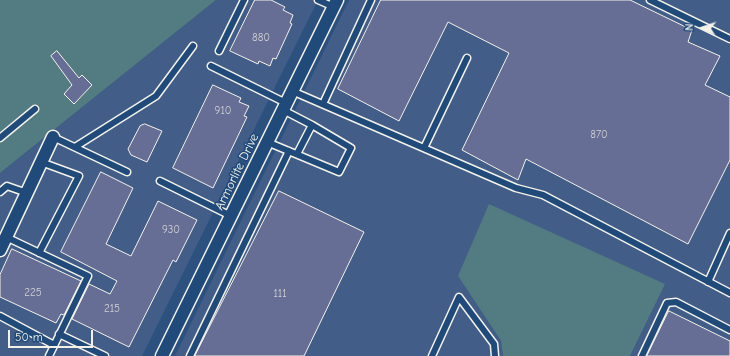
<!DOCTYPE html>
<style>
body{margin:0}
#map{position:relative;width:730px;height:356px;overflow:hidden;background:#2d517f;font-family:"Comic Neue",sans-serif}
canvas{display:block}
.north{position:absolute;left:682px;top:8px;width:40px;height:40px;-webkit-text-stroke:3px #1f4a7a;paint-order:stroke;rotate:273deg;font-size:11px;font-weight:700;line-height:16px;text-align:center;color:#f4f1e8}
.north::after{content:'';display:block;margin:auto;width:14px;height:18px;background:#f4f1e8;clip-path:polygon(50% 0,100% 100%,50% 72%,0 100%)}
.scale{position:absolute;left:8px;top:330px;width:85px;height:18px;box-sizing:border-box;border:2px solid #f4f1e8;border-top:0;padding-left:5px;font-size:12px;line-height:14px;white-space:nowrap;color:#f4f1e8;-webkit-text-stroke:3px #1f4a7a;paint-order:stroke}
</style>
<div id="map">
<canvas width="730" height="356"></canvas>
<div class="north">N</div>
<div class="scale">50 m</div>
</div>
<script>
const context = document.querySelector('canvas').getContext('2d');
context.lineJoin = 'round';
function fillPath(path, color) {
  context.fillStyle = color;
  context.fill(path, 'evenodd');
}
function strokePath(path, color, width, dash) {
  context.strokeStyle = color;
  context.lineWidth = width;
  context.lineCap = dash ? 'butt' : 'round';
  context.setLineDash(dash || []);
  context.stroke(path);
}
function label(font, color, halo, rows, align = 'center') {
  context.font = font + ' "Comic Neue",sans-serif';
  context.lineWidth = 3;
  context.setLineDash([]);
  context.textBaseline = 'middle';
  context.strokeStyle = halo;
  context.fillStyle = color;
  for (const [text, x, y, turn = 0] of rows) {
    context.save();
    context.translate(x, y);
    context.rotate((+turn || 0) * Math.PI / 180);
    context.textAlign = isNaN(turn) ? turn : align;
    if (halo) context.strokeText(text, 0, 0);
    context.fillText(text, 0, 0);
    context.restore();
  }
}
fillPath(new Path2D(`
 M216,0H318L142,356H0V173Z
 M349,0H730V356H630L664,284L458,276L501,341L503,356H175Z`), '#425d88');
fillPath(new Path2D(`
 M0,0H216L0,173Z
 M489,204L665,284L630,356H503L501,341L458,276Z`), '#537b82');
const building = new Path2D(`
 M255,0H271L285,7L283,10L293,15L290,23L292,24L276,59L273,58L270,66L259,61L258,64L230,51Z
 M381,0H630L692,30L688,42L720,56L705,85L730,97V160L688,244L526,159L518,180L462,150L509,53L448,22L399,121L338,89Z
 M57,51L79,78L82,75L92,85L74,104L64,94L72,85L51,56Z
 M213,85L241,98L239,102L249,106L244,116L247,117L213,188L173,168Z
 M145,124L162,131L147,162L131,155L128,149L140,126Z
 M101,172L133,188L106,244L131,256L158,201L197,220L176,262L173,260L129,347L72,319L89,284L110,294L117,281L61,252Z
 M279,191L364,232L304,356H195Z
 M12,249L81,281L64,315L61,314L56,323L0,297V275Z
 M669,311L730,341V356H647Z`);
fillPath(building, '#666e95');
strokePath(building, '#f4f1e8', 1);
const lane = new Path2D(`
 M318,0L334,7
 M650,0L730,39
 M219,51L244,0
 M211,66L286,103
 M292,91L516,188L543,195L730,293
 M323,104L371,0
 M283,110L312,125
 M53,137L127,172
 M0,138L35,109
 M267,142L339,172L351,148L312,125L297,154
 M75,147L156,96L193,46
 M424,148L467,58
 M160,181L231,216
 M0,192L7,186L27,193
 M6,237L88,276L49,356
 M39,253L79,176L41,162
 M708,282L730,233
 M0,316L54,345
 M59,334L105,356
 M190,356L289,151
 M432,356L459,297L494,344L495,356
 M642,356L667,303L676,302L730,330`);
const street = new Path2D(`
 M0,250L53,137
 M162,356L337,0`);
strokePath(lane, '#f4f1e8', 9);
strokePath(street, '#f4f1e8', 15);
strokePath(lane, '#1f4a7a', 6);
strokePath(street, '#1f4a7a', 12);
label('11px', '#d0d0d3', null, [
 ["880",261,38],
 ["910",223,111],
 ["870",599,135],
 ["930",171,230],
 ["225",33,293],
 ["111",280,294],
 ["215",112,309]
]);
label('13px', '#f4f1e8', '#1f4a7a', [
 ["Armorlite Drive",237,172,-64]
]);
</script>
